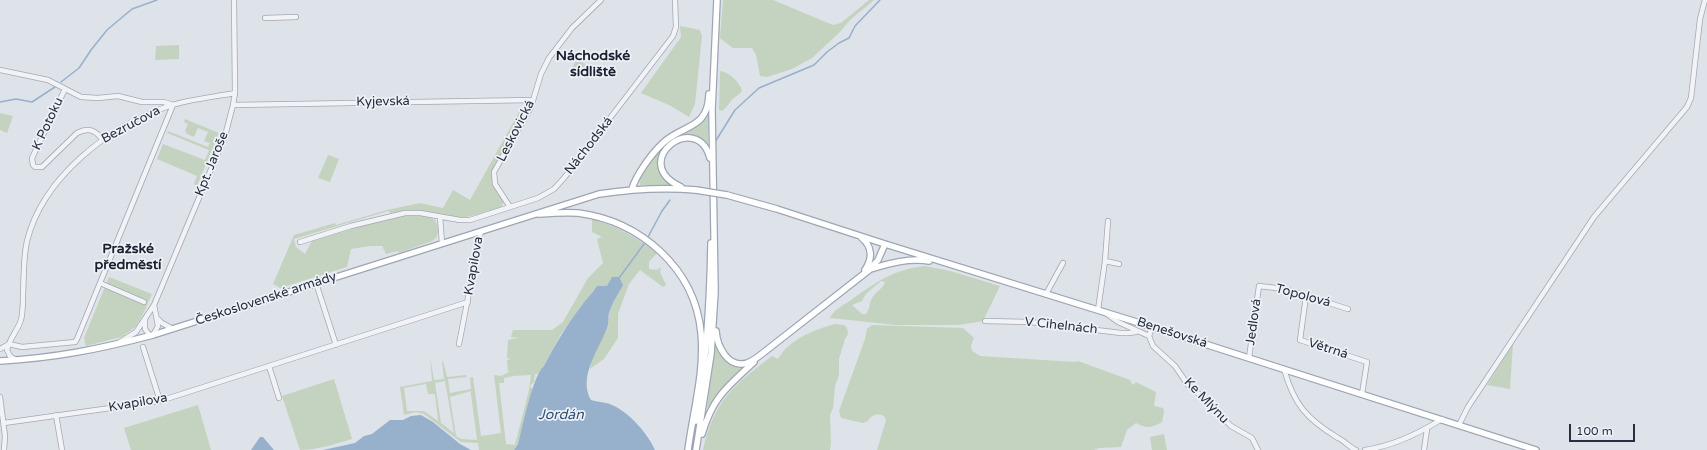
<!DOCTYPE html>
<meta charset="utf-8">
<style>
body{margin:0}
#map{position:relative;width:1707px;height:450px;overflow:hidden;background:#dee2e9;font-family:"Varela Round",sans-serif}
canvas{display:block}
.scale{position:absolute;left:1569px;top:424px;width:66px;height:18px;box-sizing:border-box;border:2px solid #263040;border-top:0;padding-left:5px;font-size:12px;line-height:14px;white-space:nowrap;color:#263040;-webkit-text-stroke:3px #eef1f6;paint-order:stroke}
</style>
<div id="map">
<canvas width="1707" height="450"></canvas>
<div class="scale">100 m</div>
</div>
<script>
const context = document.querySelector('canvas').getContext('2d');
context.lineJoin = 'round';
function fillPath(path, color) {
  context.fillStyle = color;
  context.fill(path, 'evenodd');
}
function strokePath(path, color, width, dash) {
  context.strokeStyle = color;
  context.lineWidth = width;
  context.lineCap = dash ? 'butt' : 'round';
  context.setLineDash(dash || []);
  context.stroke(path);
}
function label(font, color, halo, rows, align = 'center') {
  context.font = font + ' "Varela Round",sans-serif';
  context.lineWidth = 3.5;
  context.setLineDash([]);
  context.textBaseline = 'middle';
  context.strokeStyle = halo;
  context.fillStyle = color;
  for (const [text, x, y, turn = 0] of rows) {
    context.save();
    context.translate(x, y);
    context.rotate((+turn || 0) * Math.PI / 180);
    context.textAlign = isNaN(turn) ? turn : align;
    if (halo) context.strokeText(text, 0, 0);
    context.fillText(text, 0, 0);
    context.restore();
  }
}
fillPath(new Path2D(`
 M723,0H773L833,25L841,23L869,0H874L850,20L839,33L812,58L792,69L767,77L760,76L756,55L752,48H733L720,38Z
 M680,26L700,30L702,36L695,104L689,117L671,106L641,93L681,37Z
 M179,45V59L155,60L156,46Z
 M577,59L593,69L588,79L576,72L574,77L569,74Z
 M720,71C729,72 740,82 742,91C739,95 737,95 734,98C729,102 727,108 722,111L719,110Z
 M519,112L523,114L492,172L494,186L504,201L501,208L463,218L423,211L410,210L391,213L388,211L294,239L296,247L305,254L312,241L401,214L423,215L435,220L439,230L436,238L432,241L399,253L398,251L386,254L382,246H370L351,249L347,267L280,288L273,284L294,235L335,223L336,225L387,210L420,203L443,208L453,190L470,200Z
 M0,113L13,116L7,133L0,130Z
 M708,113V147C700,137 689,134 677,137L696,126Z
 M185,119L219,133L197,186L194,184L197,176L157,159L163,144L205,160L209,150L167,133L168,131L208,147L210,143L204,141L208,132L198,128L194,137L187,134L185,131L188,124L184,122Z
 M668,142C654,158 658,170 670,185H640L639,179L654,157Z
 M328,155L339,159L330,182L318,178Z
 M592,219C618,227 635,236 657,253L649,262V269L657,270L661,267L660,272L666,285L663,287L640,270L629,284L618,314V338L604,359L590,369C591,353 603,340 608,325C611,313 608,298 607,286H597L561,334L544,366L538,374H535L534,382L530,386L533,390C529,402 521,442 514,450H479L478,443L461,442L424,414L416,412L404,415L400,387L432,381L430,356L434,380L444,379L442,362L443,361L447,377L466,375L467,377L448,379L450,393L471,389L470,378L473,377L481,436L501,433L494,375L501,376L509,372L508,371L507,360L511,359L507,358L508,340L518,338L511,337L513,330H552L563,322L588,278L603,263L597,239L602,237L592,232ZM531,375L529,390L515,445L506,444L499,383H504V378L513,376ZM445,381L454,433L441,423L435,383ZM426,384L428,394H435L438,421L424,411H407L404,388ZM471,391V394L477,440L461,439L456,436L450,397Z
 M925,266L950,271L1000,286L983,321L959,325H896L830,318C833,310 844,305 851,300C875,283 894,269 925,266ZM881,281L885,282C883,289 876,291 872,298C869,303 870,309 866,314H862L852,305L862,301C866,291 874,288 881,281Z
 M109,277L152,294C145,308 140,328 125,334V336L86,346L84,338Z
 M835,324L844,325L847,328L848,334L845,339L839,359V375L835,386L833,408L830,415L831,444L830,450H703C714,400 734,385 772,356L778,359C790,339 813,330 835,324Z
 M872,325L963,328L974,338L971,345L972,351L980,356L1075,362L1078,361L1130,380L1133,385L1136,382L1156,392L1154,406L1163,408L1164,412L1162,422C1151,428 1147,429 1136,423L1127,430L1121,447L1099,448L1094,450H877L886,420L884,416C878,413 871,415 868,421L863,423L841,418L839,411L865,339L867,329Z
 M1513,344L1510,389L1487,385Z
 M715,345L727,360L743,368C730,381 718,392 709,408L707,407Z
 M334,379L352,439C335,444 317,450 300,450L282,396Z
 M198,405L211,450H131L124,428Z
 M1164,434L1167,450H1152L1150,437Z`), '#c4d3bf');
fillPath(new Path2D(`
 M612,277H619L623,285C618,294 612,303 609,313C608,316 609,321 608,325C601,347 577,376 591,400C598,402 606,402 612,405C629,412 648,434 655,450H514L518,444C523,426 532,377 544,366C555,345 566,326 580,308C585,300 592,294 597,286H607Z
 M421,415L433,422L460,444L471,450H323L355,443L364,436L372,434L390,420H403L411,416Z
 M260,437H263L274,450H251Z`), '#97b0cb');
strokePath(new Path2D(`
 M61,82L79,68L91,50L107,30L132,9L157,0
 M0,102L16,99L32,102L55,87
 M715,142L735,110L759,88L814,65L827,52L839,43L849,38L855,26L880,0
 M648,237L662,211L670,200
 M619,278L644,244`), '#97b0cb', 1.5);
const minor = new Path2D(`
 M265,18L296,17
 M0,70L48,80L81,97L98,98L118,96L142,102H164L173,105
 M65,89L32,158L33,165L35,167H42L77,133C88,127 95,130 102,139
 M233,105L533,100
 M510,207L495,184L494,172L531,107L541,74L549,58L572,28L601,0
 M440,217L442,243
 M300,242L351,226L405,213H420L460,220H470L538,198L554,189L564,178L673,36L676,27L675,0
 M1105,261L1108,221
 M100,283L144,302
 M316,283L336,345
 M1046,294L1063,263
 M1306,296L1300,340L1367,362L1362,394
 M1098,310L1105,261L1119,264
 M1107,314L1118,322L1149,336
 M158,319L162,323L173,329
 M145,320V329L150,336
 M985,321L1030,322L1121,333H1129L1136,332
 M1152,327L1149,336L1153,346L1175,366L1188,385L1199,394L1231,426L1252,438L1258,450
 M153,335L158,326L154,305
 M120,342L136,332L154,305L225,136L233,105L235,93L234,0
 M9,344L22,347L75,342L77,339L173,105
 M459,344L481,231
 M143,347L160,401
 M0,349L9,344
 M1249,358L1259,286L1285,289L1348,309
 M16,360L10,356L7,350C9,339 18,330 21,320C23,312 23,303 23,295C24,277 23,259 27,241C43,177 109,126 169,106C190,99 214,97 235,93
 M269,366L279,398
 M1284,369C1294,405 1307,419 1338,438C1345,441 1349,447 1356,450
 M0,397L5,436L4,450
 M56,415L62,450
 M4,423L160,401L468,302
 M1459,425L1468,407L1594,217L1687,107L1691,98L1700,19L1705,0
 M1365,450C1393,446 1418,434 1442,419
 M1424,450L1427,429`);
const major = new Path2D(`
 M681,187C627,162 697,109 710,158
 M632,189C636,175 652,153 663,143C683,124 708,130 709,94
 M727,195L777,209L885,244L1133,321L1536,450
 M538,214C552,213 565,212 578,213C640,221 695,268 701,333C705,371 693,412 688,450
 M861,237C872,246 873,258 865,270
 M871,269C890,263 909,258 929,261
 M716,331C717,346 728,369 747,363C753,361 758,357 763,353L869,270L878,260L885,244
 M0,361C55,358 100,349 153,335L599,194C632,189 663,187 696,190
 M696,421C707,362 710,303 711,243
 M702,434C713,397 727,387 754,362
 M696,450L711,354L715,292L712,110L717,0`);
strokePath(minor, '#a3a9b3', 6);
strokePath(major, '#9da6b5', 8);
strokePath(minor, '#f1f3f7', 4.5);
strokePath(major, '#fff', 5.5);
const majorBridge = new Path2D(`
 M696,190L727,195`);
strokePath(majorBridge, '#9da6b5', 8, []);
strokePath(majorBridge, '#fff', 5.5);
label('13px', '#263040', '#eef1f6', [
 ["Kyjevská",383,102,-1],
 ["K Potoku",48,124,-65],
 ["Bezručova",131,125,-28],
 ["Leskovická",516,131,-63],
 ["Náchodská",589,146,-52],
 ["Kpt. Jaroše",212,164,-68],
 ["Kvapilova",474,266,-80],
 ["Topolová",1303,296,15],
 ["Československé armády",266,299,-18],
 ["Jedlová",1254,322,-82],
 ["V Cihelnách",1061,326,6],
 ["Benešovská",1172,333,18],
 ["Větrná",1328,349,18],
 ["Ke Mlýnu",1206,401,46],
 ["Kvapilova",138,403,-10]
]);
label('bold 14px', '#192131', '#eef1f6', [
 ["Náchodské",593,56],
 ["sídliště",593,72],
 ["Pražské",128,249],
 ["předměstí",128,265]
]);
label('italic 14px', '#2e4f77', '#eef1f6', [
 ["Jordán",561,415]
]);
</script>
